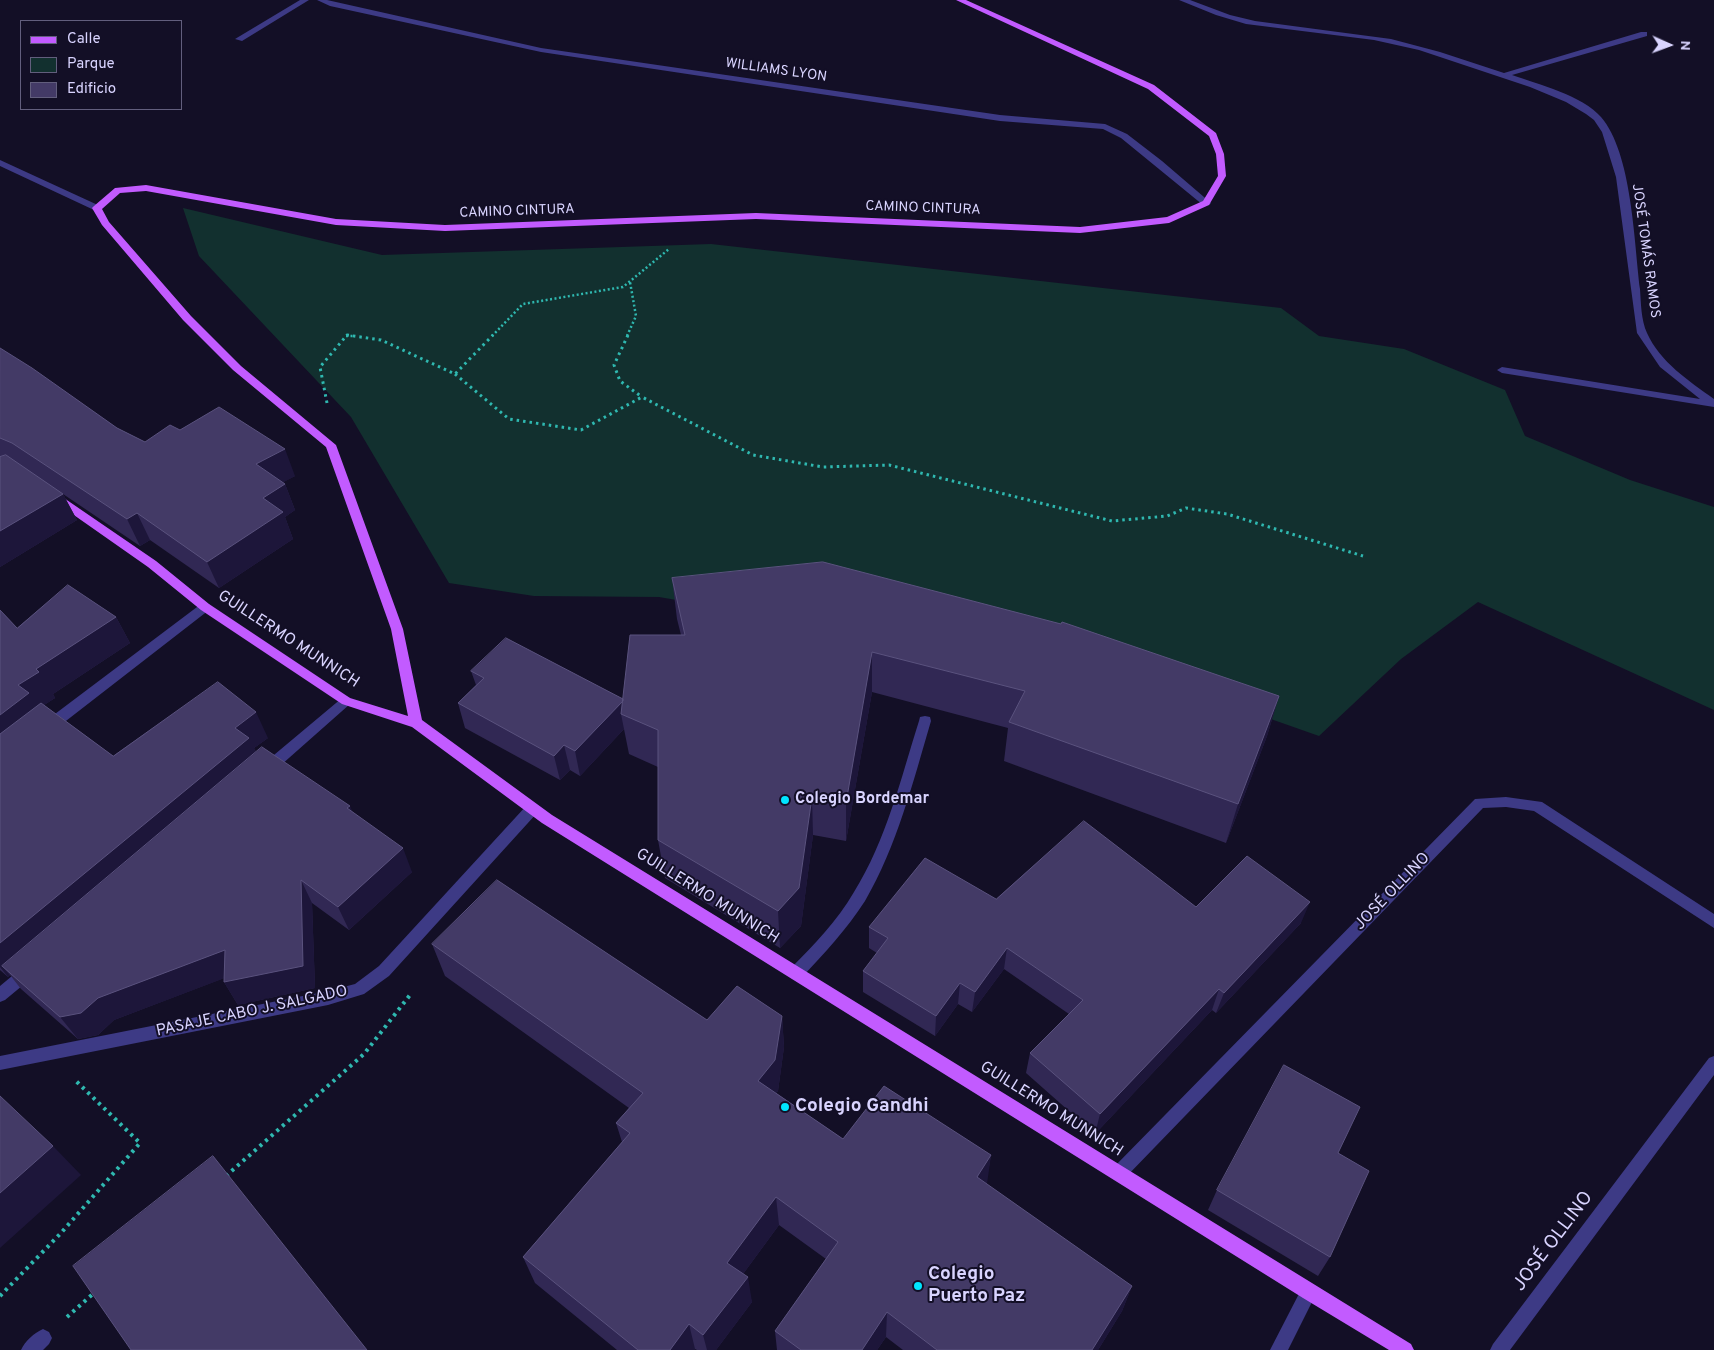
<!DOCTYPE html>
<meta charset="utf-8">
<style>
body{margin:0}
#map{position:relative;width:1714px;height:1350px;overflow:hidden;background:#130f26;font-family:Overpass,sans-serif}
canvas{display:block}
.legend{position:absolute;left:20px;top:20px;width:162px;height:90px;box-sizing:border-box;background:#130f26;border:1px solid #625e7d;margin:0;padding:6px 9px;list-style:none;font-size:15px;color:#d9d4ff}
.legend li{display:flex;align-items:center;gap:10px;height:25px}
.legend b{width:25px;border:1px solid #625e7d}
.north{position:absolute;left:1644px;top:20px;width:50px;height:50px;-webkit-text-stroke:4px #130f26;paint-order:stroke;rotate:92deg;font-size:14px;font-weight:700;line-height:20px;text-align:center;color:#d9d4ff}
.north::after{content:'';display:block;margin:auto;width:18px;height:22px;background:#d9d4ff;clip-path:polygon(50% 0,100% 100%,50% 72%,0 100%)}
</style>
<div id="map">
<canvas width="1714" height="1350"></canvas>
<ul class="legend">
<li><b style="height:6px;background:#c25bff"></b>Calle</li>
<li><b style="height:14px;background:#12302f"></b>Parque</li>
<li><b style="height:14px;background:#433a66"></b>Edificio</li>
</ul>
<div class="north">N</div>
</div>
<script>
const context = document.querySelector('canvas').getContext('2d');
context.lineJoin = 'round';
function fillPath(path, color) {
  context.fillStyle = color;
  context.fill(path, 'evenodd');
}
function strokePath(path, color, width, dash) {
  context.strokeStyle = color;
  context.lineWidth = width;
  context.lineCap = dash ? 'butt' : 'round';
  context.setLineDash(dash || []);
  context.stroke(path);
}
function label(font, color, halo, rows, align = 'center') {
  context.font = font + ' Overpass,sans-serif';
  context.lineWidth = 4;
  context.setLineDash([]);
  context.textBaseline = 'middle';
  context.strokeStyle = halo;
  context.fillStyle = color;
  for (const [text, x, y, turn = 0] of rows) {
    context.save();
    context.translate(x, y);
    context.rotate((+turn || 0) * Math.PI / 180);
    context.textAlign = isNaN(turn) ? turn : align;
    if (halo) context.strokeText(text, 0, 0);
    context.fillText(text, 0, 0);
    context.restore();
  }
}
fillPath(new Path2D(`
 M183,208L382,255L711,244L1281,308L1319,336L1404,349L1505,390L1525,436L1630,480L1714,507V710L1478,602L1401,659L1319,736L1075,650L851,630L659,597L534,596L449,583L351,417L199,256Z`), '#12302f');
strokePath(new Path2D(`
 M346,336H354
 M492,336L523,304L623,287L669,249
 M627,336L636,316L630,282`), '#2fb8b0', 2.5, [2, 2.5]);
strokePath(new Path2D(`
 M628,335L614,365L620,381L642,397
 M455,374L509,419L581,430L642,397L753,455L823,467L889,465L1112,521L1167,516L1186,508L1227,514L1363,556
 M327,403L320,367L347,335L381,340L455,374L493,335`), '#2fb8b0', 3, [2.5, 4]);
strokePath(new Path2D(`
 M226,1176L364,1054L410,995
 M0,1296L61,1233L140,1143L76,1081
 M67,1317L94,1293`), '#2fb8b0', 4, [3, 4.5]);
fillPath(new Path2D(`
 M300,0H309L242,41L235,39Z
 M317,0H327L541,48L1000,115L1105,124L1127,134L1162,161L1211,203L1209,205H1203L1121,138L1103,129L1000,121L541,52L330,6Z
 M1179,0H1190L1230,15L1255,21L1391,39L1440,52L1504,73L1641,32H1647V36L1512,75C1538,84 1583,96 1601,117C1632,153 1634,241 1640,289C1641,303 1641,320 1647,333C1660,362 1689,381 1714,399V407L1502,373L1497,370L1502,367L1700,399L1660,367L1637,333L1616,177L1602,132L1594,120L1586,114L1566,102L1530,87L1419,50L1374,40L1246,24L1216,15Z
 M0,160L100,206L102,208L97,211L94,210L0,166Z
 M205,603L209,604L211,607L209,610L53,731H43L42,727L43,723L201,604Z
 M346,696L350,698L352,701L350,704L272,773L267,774L262,773L260,769L262,765L342,698Z
 M925,716L930,717L931,721C913,782 897,846 865,901C847,929 824,954 801,978L796,979L791,978L789,973L791,968C814,945 837,921 854,892C886,841 901,778 919,721L920,717Z
 M1506,797L1542,802L1714,914V928L1534,811L1506,807L1483,808L1125,1178L1119,1181L1113,1178L1111,1173L1113,1168L1475,799Z
 M532,804L537,805L539,809L537,813L389,976L364,994L328,1005L0,1070V1056L328,991L355,984L379,966L527,805Z
 M29,965L34,966L36,971L34,976L5,1000L0,1002V986L24,966Z
 M1714,1056V1075L1510,1350H1490L1493,1344L1709,1058Z
 M1309,1284L1315,1286L1317,1292L1288,1350H1270L1303,1286Z
 M43,1329L49,1332L52,1338L49,1344L43,1350H21C25,1341 34,1333 43,1329Z`), '#3d3a85');
fillPath(new Path2D(`
 M956,0H966L1154,85L1216,133L1224,154L1226,176L1209,205L1169,223L1080,233L756,219L445,231L336,225L146,191L120,193L102,209L109,222L191,316L241,366L336,445L403,629L422,720L552,815L1411,1344L1414,1350H1389L1303,1298L542,823L412,727L342,704L201,610L148,567L51,499L53,496H61L156,561L209,604L350,698L408,716L391,629L326,447L233,370L183,320L102,225L92,208L94,206L115,188L146,185L336,219L445,225L756,213L1080,227L1167,217L1203,201L1218,176L1216,154L1209,136L1148,89Z`), '#c25bff');
fillPath(new Path2D(`
 M0,348L117,428L145,442L180,430L295,476L283,482L285,484L295,510L285,517L293,539L219,588L150,540L140,546L63,494L77,520L0,567Z
 M672,578L1279,696L1267,736L1226,843L1004,761L1008,728L872,692L846,841L813,835L801,926L780,948L665,878L658,840V767L629,754L624,729L580,776L570,770L560,780L465,728L458,703L476,685L471,671L623,699L681,635L677,619Z
 M0,610L17,628L116,617L130,643L53,694L55,698L44,705L113,756L268,738L254,748L256,752L352,812L412,872L349,930L312,903L315,988L238,1005L224,982V978L114,1020L98,1035L78,1039L21,989L10,975L8,977L0,970Z
 M996,899L1196,907L1301,923L1216,1013L1212,1010L1095,1134L1026,1073L1030,1053L1069,1014L1004,969L972,1012L958,1004L935,1036L863,992V971L877,953L869,948V927Z
 M432,944L707,1020L782,1016L784,1047L778,1091L776,1093L843,1139L991,1155L986,1184L1132,1286L1122,1311L1098,1350H903L886,1337L877,1350H777L775,1331L826,1259L779,1225L743,1274L752,1302L716,1350H697L695,1349V1350H617L535,1283L523,1257L622,1142L616,1123L629,1108L445,976Z
 M1338,1153L1330,1257L1318,1276L1208,1210L1217,1190Z`), '#312854');
fillPath(new Path2D(`
 M285,449L295,476L267,491L256,464Z
 M285,484L295,510L285,517L293,539L219,588L207,562L263,498Z
 M63,494L77,520L0,567V531Z
 M137,513L150,540L140,546L127,519Z
 M116,617L130,643L53,694L55,698L38,709L0,754V715L18,685L36,669Z
 M872,652V692L846,841V803Z
 M1279,696L1267,736L1226,843L1238,804Z
 M624,700L621,714L624,729L580,776L575,751Z
 M256,712L268,738L254,748L262,763L2,966L10,975L8,977L0,967V943L235,728Z
 M564,745L570,770L560,780L554,756Z
 M812,797L813,835L801,926L780,948L778,911Z
 M350,806L360,830L347,808Z
 M403,848L412,872L349,930L338,907Z
 M301,880L312,903L315,988L238,1005L224,982Z
 M1310,902L1301,923L1216,1013L1224,993Z
 M1007,948L1004,969L972,1012L975,992Z
 M225,950L238,973L114,1020L98,1035L78,1039L60,1017L98,998Z
 M960,983L958,1004L935,1036L936,1016Z
 M1219,989L1212,1010L1095,1134L1100,1114Z
 M782,1016L784,1047L778,1091L761,1111L758,1081Z
 M53,1146L81,1175L0,1248V1193Z
 M991,1155L987,1184L972,1205L977,1177Z
 M776,1197L779,1225L732,1289L727,1263Z
 M748,1277L752,1302L716,1350H707L703,1335Z
 M1132,1286L1122,1311L1098,1350H1092Z
 M887,1312L886,1337L877,1350H862Z
 M689,1324L695,1349V1350H670Z`), '#1d163a');
const building = new Path2D(`
 M0,348L32,368L117,428L145,442L170,425L180,430L219,407L285,449L256,464L285,484L263,498L283,512L207,562L137,513L127,519L12,443L0,438Z
 M6,455L63,494L0,531V457Z
 M823,562L1061,624L1062,622L1279,696L1238,804L1009,722L1025,691L872,652L846,803L812,797L799,888L778,911L658,840V730L621,714L630,635H685L672,578Z
 M68,585L116,617L36,669L39,672L18,685L29,693L0,715V610L17,628Z
 M506,638L623,699V701L575,751L564,745L554,756L458,703L484,678L471,671Z
 M218,682L256,712L235,728L249,738L0,943V734L41,703L113,756Z
 M262,747L350,806L347,808L403,848L338,907L301,880L303,966L224,982L225,950L98,998L81,1013L60,1017L2,966Z
 M1084,821L1196,907L1247,856L1310,902L1224,993L1219,989L1100,1114L1030,1053L1083,1000L1007,948L975,992L960,983L936,1016L863,971L888,938L869,927L925,858L996,899Z
 M497,880L707,1020L737,986L782,1016L775,1060L758,1081L843,1139L884,1086L991,1155L977,1177L1132,1286L1092,1350H937L887,1312L862,1350H801L775,1331L838,1242L776,1197L727,1263L748,1277L703,1335L689,1324L670,1350H638L523,1257L630,1133L616,1123L643,1093L432,944Z
 M1284,1065L1360,1107L1338,1153L1369,1171L1330,1257L1217,1190Z
 M0,1096L53,1146L0,1193Z
 M213,1156L367,1350H131L73,1266Z`);
fillPath(building, '#433a66');
strokePath(building, '#5a527e', 1);
for (const [x, y, r, color] of [
 [785,800,5,"#00e5ff"],
 [785,1107,5,"#00e5ff"],
 [918,1286,5,"#00e5ff"]
]) {
  const dot = new Path2D();
  dot.arc(x, y, r, 0, 2 * Math.PI);
  context.fillStyle = color;
  context.fill(dot);
  strokePath(dot, '#130f26', 2);
}
label('14px', '#d9d4ff', '#130f26', [
 ["WILLIAMS LYON",776,71,8],
 ["CAMINO CINTURA",923,209,2],
 ["CAMINO CINTURA",517,212,-2],
 ["JOSÉ TOMÁS RAMOS",1645,251,82]
]);
label('16px', '#d9d4ff', '#130f26', [
 ["GUILLERMO MUNNICH",288,640,33],
 ["JOSÉ OLLINO",1393,892,-46],
 ["GUILLERMO MUNNICH",707,897,32],
 ["PASAJE CABO J. SALGADO",252,1012,-12],
 ["GUILLERMO MUNNICH",1051,1110,32]
]);
label('bold 16px', '#d9d4ff', '#130f26', [
 ["Colegio Bordemar",795,800]
], 'left');
label('bold 19px', '#d9d4ff', '#130f26', [
 ["Colegio Gandhi",795,1107],
 ["Colegio",928,1275],
 ["Puerto Paz",928,1297]
], 'left');
label('19px', '#d9d4ff', '#130f26', [
 ["JOSÉ OLLINO",1554,1242,-53]
]);
</script>
